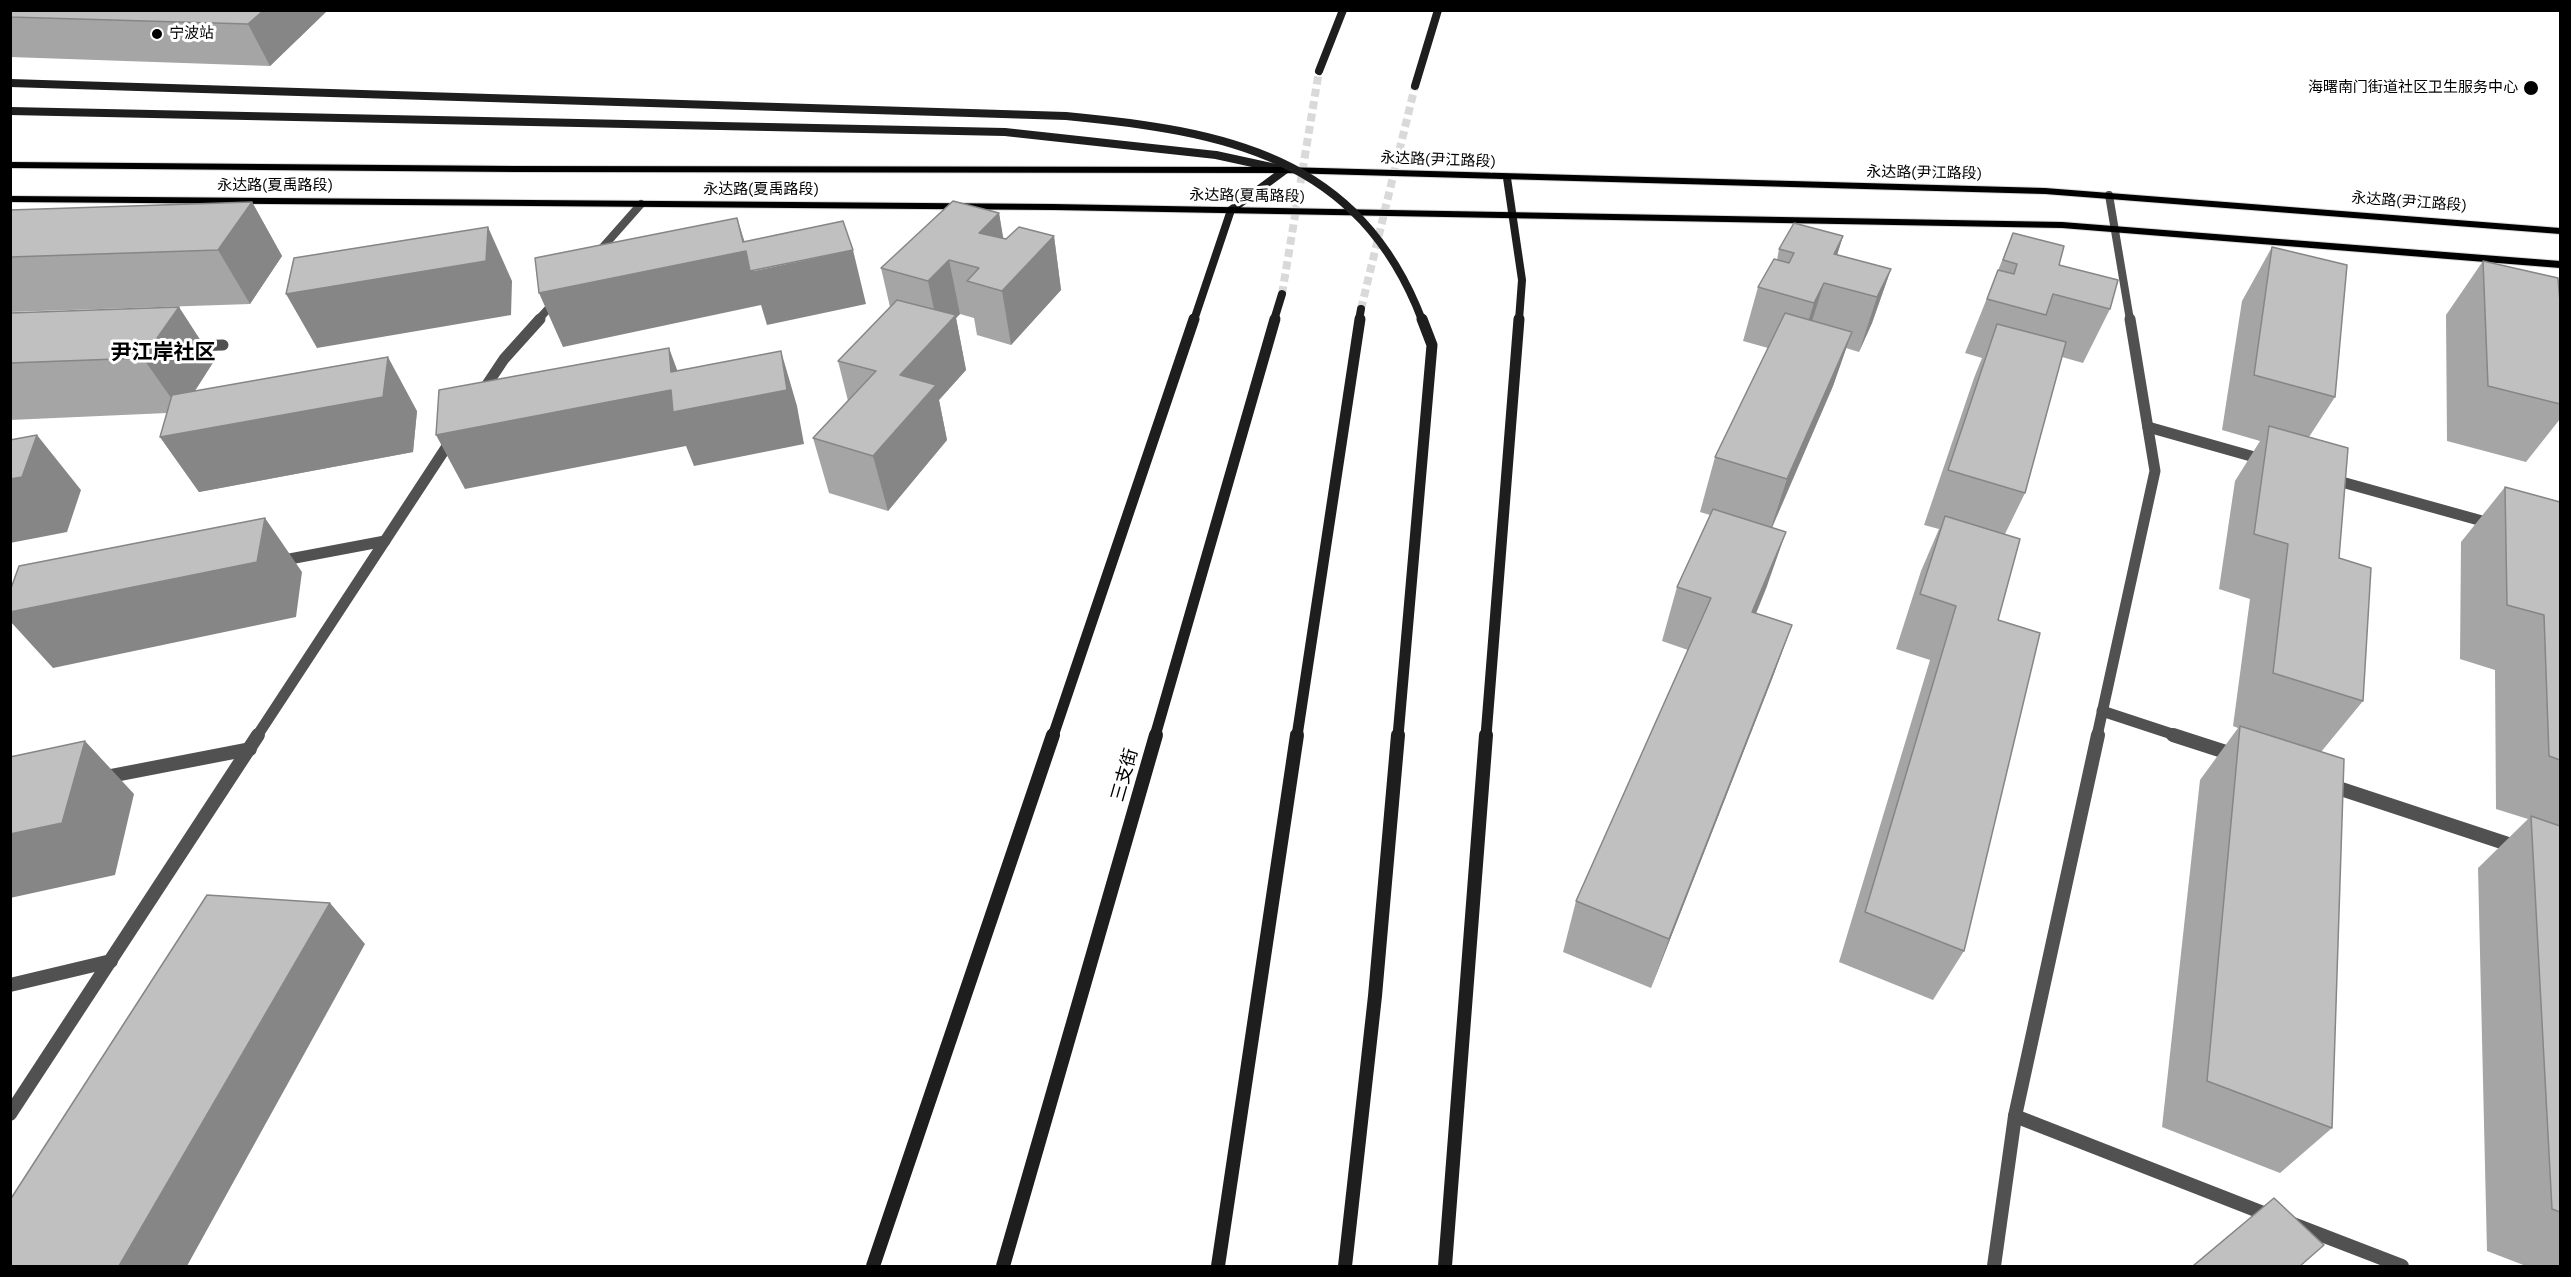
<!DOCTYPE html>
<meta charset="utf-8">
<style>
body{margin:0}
#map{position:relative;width:2571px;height:1277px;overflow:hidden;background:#fff;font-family:"Work Sans",sans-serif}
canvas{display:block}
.frame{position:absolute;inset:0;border:12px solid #000;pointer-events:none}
</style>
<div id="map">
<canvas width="2571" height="1277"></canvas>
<div class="frame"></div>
</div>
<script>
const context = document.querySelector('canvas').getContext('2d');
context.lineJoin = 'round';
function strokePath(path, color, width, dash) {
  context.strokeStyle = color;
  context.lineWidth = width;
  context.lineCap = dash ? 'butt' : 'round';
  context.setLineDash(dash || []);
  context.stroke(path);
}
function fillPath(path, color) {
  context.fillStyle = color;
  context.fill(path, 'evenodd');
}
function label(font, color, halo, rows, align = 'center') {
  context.font = font + ' "Work Sans","Noto Sans SC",sans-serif';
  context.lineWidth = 6;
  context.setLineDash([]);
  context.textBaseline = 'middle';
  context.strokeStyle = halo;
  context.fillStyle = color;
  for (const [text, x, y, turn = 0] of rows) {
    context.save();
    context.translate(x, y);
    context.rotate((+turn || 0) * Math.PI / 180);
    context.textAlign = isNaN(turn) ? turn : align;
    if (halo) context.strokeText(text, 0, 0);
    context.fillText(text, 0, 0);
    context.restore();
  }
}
strokePath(new Path2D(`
 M1282,294L1319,71
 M1361,309L1415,86`), '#d9d9d9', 8, [8, 4.5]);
const primary = new Path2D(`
 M10,162L514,166L1285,167L2045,188L2560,228V234L2045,194L1285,173L514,172L10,168Z
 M10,196L1053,204L2062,222L2560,261V268L2062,228L1053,210L10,202Z`);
strokePath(primary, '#dbdbdb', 2);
strokePath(new Path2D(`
 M189,346L223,345
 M2148,427L2265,460
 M2331,479L2493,524
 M279,561L385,541
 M2102,711L2178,736`), '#515151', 11);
strokePath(new Path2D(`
 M2173,735L2235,755
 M100,778L250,749
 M2329,785L2517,847
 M10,985L111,961
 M2015,1116L2271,1216
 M2293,1224L2402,1266`), '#515151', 14);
strokePath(new Path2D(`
 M2109,195L2130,320
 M595,256L641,204
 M538,320L558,298`), '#515151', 8);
strokePath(new Path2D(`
 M482,392L504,359L540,319
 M257,736L453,437
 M2097,736L2155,471L2130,319`), '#515151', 11);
strokePath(new Path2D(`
 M10,1114L258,735
 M1994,1266L2015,1116L2098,735`), '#515151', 14);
strokePath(new Path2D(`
 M1319,71L1343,10
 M1415,86L1438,10
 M10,111L1005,132L1216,155L1285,170
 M1507,178L1522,280L1519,320
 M1194,320L1231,210L1285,170
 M1274,320L1282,294
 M1359,320L1361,309`), '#1e1e1e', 8);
strokePath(new Path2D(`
 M1053,736L1194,319
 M1155,736L1275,319
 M1297,736L1360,319
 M1486,736L1519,319`), '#1e1e1e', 11);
strokePath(new Path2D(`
 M873,1266L1053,735
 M1003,1266L1156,735
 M1218,1266L1297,735
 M1445,1266L1486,735`), '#1e1e1e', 14);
fillPath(primary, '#000');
strokePath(new Path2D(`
 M10,83L1066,116C1224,131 1359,155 1422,320`), '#1e1e1e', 8);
strokePath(new Path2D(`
 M1398,736L1432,345L1422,319`), '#1e1e1e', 11);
strokePath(new Path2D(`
 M1345,1266L1375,996L1398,735`), '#1e1e1e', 14);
fillPath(new Path2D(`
 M10,10H328L270,66L10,57Z
 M252,202L282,256L250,304L10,312V210Z
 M999,213L1003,239H1006L1054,236L1061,290L1011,345L977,335L974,318L960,314L956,318L966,370L939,400L947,440L888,511L829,493L813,438L848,401L838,361L890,307L881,268Z
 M2013,233L2059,265L2110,309L2083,363L2062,357L2025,493L2005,534L1998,620L1964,951L1933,1000L1839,962L1930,660L1896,649L1921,571L1939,529L1924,525L1974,378L1982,358L1965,353Z
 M1843,236L1837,255L1891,269L1872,323L1859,352L1846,348L1833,386L1772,528L1767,586L1756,614L1792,625L1772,679L1651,988L1563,952L1576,901L1688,650L1662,641L1677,587L1710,515L1700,512L1715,457L1768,348L1743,341L1758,287L1777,260L1779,249Z
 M2272,247L2335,397L2309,437L2339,558L2363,701L2321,752L2332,1128L2280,1173L2162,1127L2200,780L2238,728L2233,726L2250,599L2219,589L2235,481L2260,441L2222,430L2242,301Z
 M2483,261L2560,303V419L2526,462L2447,441L2446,315Z
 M10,313L214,361L195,391L417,411L413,452L199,492L160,437L167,413L10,420Z
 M2505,487L2560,502V1266H2526L2487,1251L2478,868L2528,819L2496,809L2495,670L2460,659L2461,542Z
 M2274,1198L2300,1266H2192L2223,1240Z`), '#a5a5a5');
fillPath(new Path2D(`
 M264,10H328L270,66L248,24Z
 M252,202L282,256L250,304L218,250Z
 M999,213L1008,266L979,233Z
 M737,218L754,271L853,250L866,304L767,325L761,305L563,347L539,293L746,251Z
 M488,227L512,281L511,315L317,348L286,294Z
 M1054,236L1061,290L1011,345L1002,291Z
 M1843,236L1828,284L1834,254Z
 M949,260L960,314L956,318L966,370L939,400L947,440L888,511L873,456L900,375L939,333L928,281Z
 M1891,269L1872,323L1859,352L1877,297Z
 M1824,283L1807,337L1797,357L1814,303Z
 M179,307L214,361L181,412L143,358Z
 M1852,332L1833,386L1769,534L1787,479Z
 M669,348L689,402L781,351L797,406L804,444L694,466L686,446L465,489L436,435L671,372Z
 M388,357L417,411L413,452L199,492L160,437Z
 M37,435L81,490L67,532L10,543V479Z
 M265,518L302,572L296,617L53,668L10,621V612Z
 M1786,532L1767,586L1734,666L1752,612Z
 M1792,625L1772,679L1651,988L1669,939Z
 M85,741L134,794L115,875L10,898V834Z
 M330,903L365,944L187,1266H119Z`), '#868686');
const building = new Path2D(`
 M10,10H264L248,24L10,17Z
 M953,201L999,213L979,233L1006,239L1019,227L1054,236L1002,291L967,281L979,268L949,260L928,281L881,268Z
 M252,202L218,250L10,257V210Z
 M737,218L743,242L843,221L853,250L750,271L746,251L539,293L535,258Z
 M1794,223L1843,236L1834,254L1891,269L1877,297L1824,283L1814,303L1758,287L1774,259L1789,263L1794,253L1779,249Z
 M488,227L486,261L286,294L294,258Z
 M2013,233L2064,246L2059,265L2118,280L2110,309L2053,294L2046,315L1987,299L1998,270L2014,274L2017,264L2003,260Z
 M2272,247L2347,265L2335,397L2254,375Z
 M2483,261L2558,278L2560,303V404L2488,386Z
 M897,300L956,315L900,375L936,385L873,456L813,438L876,371L838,361Z
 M179,307L143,358L10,363V313Z
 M1785,313L1852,332L1787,479L1715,457Z
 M1997,324L2066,342L2025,493L1948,470Z
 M669,348L671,372L781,351L787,390L673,412L671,390L436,435L439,390Z
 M388,357L383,397L160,437L172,395Z
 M2269,426L2348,448L2339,558L2371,568L2363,701L2273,673L2288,544L2254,534Z
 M37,435L22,477L10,479V440Z
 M2505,487L2560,502V760L2549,756L2544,615L2507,605Z
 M1713,509L1786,532L1752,612L1792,625L1669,939L1576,901L1711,598L1677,587Z
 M1945,516L2020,539L1998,620L2040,633L1964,951L1865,912L1956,606L1920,594Z
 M265,518L257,562L10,612V591L19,566Z
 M2240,726L2344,759L2332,1128L2207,1081Z
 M85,741L62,823L10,834V757Z
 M2531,816L2560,826V1212L2552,1209Z
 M207,895L330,903L119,1266H10V1200Z
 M2274,1198L2324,1245L2300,1266H2193Z`);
fillPath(building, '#c0c0c0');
strokePath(building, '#868686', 1.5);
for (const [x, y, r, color] of [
 [157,34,6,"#000"],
 [2531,88,8,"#000"]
]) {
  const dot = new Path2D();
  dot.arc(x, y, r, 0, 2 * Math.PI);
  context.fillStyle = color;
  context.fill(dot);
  strokePath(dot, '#fff', 2);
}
label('15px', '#000', '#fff', [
 ["宁波站",169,34],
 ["海曙南门街道社区卫生服务中心",2518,88,"right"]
], 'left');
label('15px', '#000', '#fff', [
 ["永达路(尹江路段)",1438,160,2],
 ["永达路(尹江路段)",1924,173,1],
 ["永达路(夏禹路段)",275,186],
 ["永达路(夏禹路段)",761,190],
 ["永达路(夏禹路段)",1247,196,1],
 ["永达路(尹江路段)",2409,202,4]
]);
label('18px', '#000', '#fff', [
 ["三支街",1125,775,-74]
]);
label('bold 21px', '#000', '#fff', [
 ["尹江岸社区",163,353]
]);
</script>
